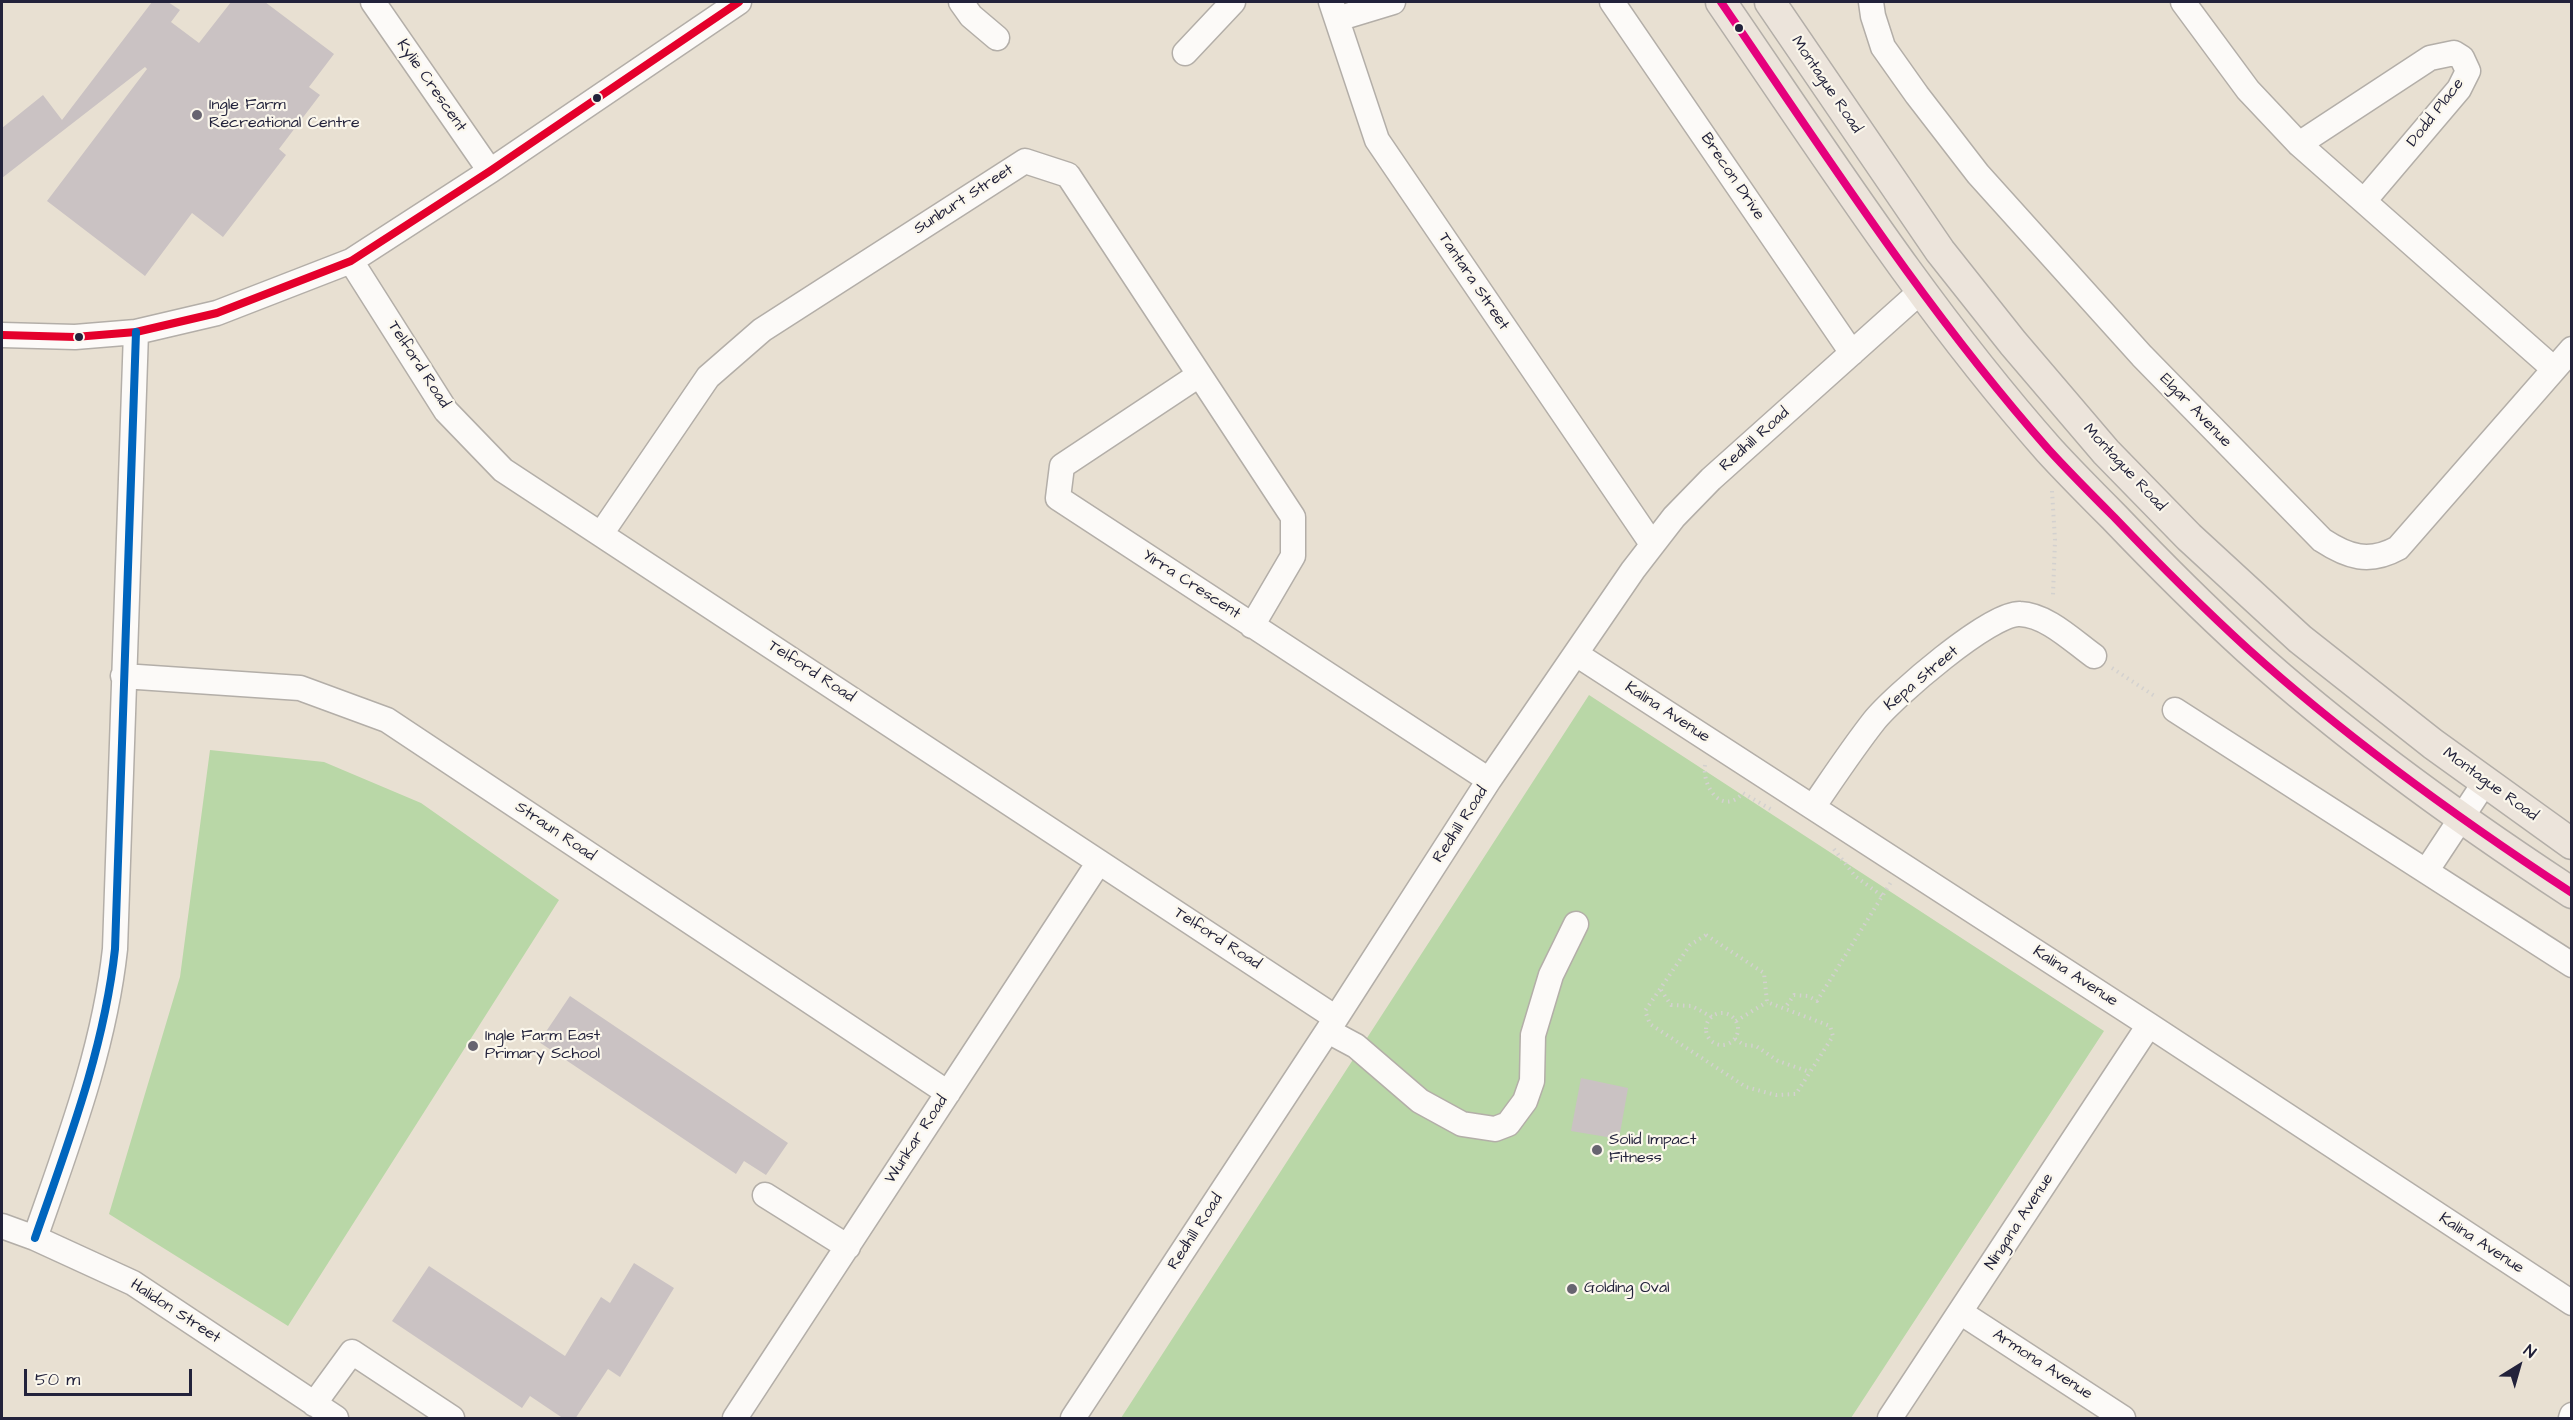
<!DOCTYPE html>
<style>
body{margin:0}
#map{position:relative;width:2573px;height:1420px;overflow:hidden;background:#e8e0d2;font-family:"Architects Daughter",sans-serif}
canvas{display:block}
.frame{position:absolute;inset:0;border:3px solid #22223b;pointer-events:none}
.north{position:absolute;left:2489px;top:1336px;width:60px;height:60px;-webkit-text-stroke:4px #fbf7ec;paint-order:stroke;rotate:37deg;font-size:16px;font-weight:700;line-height:24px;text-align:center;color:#22223b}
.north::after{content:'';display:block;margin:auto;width:21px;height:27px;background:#22223b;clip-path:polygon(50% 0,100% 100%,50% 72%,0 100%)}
.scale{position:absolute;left:24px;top:1369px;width:168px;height:27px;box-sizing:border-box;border:3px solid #22223b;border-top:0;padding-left:8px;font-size:18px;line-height:21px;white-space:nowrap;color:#22223b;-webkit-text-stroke:4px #fbf7ec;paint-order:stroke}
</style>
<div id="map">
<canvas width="2573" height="1420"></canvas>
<div class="frame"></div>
<div class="north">N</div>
<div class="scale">50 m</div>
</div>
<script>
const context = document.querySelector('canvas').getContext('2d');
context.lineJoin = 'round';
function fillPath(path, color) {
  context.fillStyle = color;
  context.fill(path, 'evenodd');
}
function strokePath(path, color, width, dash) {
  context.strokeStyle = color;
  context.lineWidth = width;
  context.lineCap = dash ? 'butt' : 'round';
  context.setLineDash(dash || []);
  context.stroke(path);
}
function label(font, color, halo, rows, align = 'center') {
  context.font = font + ' "Architects Daughter",sans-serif';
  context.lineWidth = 4.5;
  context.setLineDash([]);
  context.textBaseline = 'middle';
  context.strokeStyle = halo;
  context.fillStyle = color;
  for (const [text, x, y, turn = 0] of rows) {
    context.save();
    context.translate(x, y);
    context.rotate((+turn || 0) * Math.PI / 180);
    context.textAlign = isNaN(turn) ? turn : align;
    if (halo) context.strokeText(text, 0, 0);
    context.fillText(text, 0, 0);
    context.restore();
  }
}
fillPath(new Path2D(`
 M1589,695L2104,1031L1851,1418H1121Z
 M210,750L324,762L421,803L559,900L288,1326L109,1214L180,977Z`), '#b9d7a7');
fillPath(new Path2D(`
 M152,2H168L180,10L171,22L199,43L231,2H265L334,54L309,87L320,95L279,149L286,155L223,237L192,213L145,276L47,201L147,69L145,67L2,178V128L43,95L62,120Z
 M570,996L788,1143L766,1175L744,1161L736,1174L539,1042Z
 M1581,1078L1628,1088L1619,1139L1571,1131Z
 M634,1263L674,1288L620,1377L608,1369L575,1419H564L530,1396L522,1408L392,1321L429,1266L565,1356L601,1297L610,1303Z`), '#cac2c3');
const minor = new Path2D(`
 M373,2L490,171
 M961,2L971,16L997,38
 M1331,2L1377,140L1652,544
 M1612,2L1852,353
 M1871,2L1873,16L1883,47L1917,95L1978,174L2142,356L2322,540C2348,557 2369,564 2398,548L2572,349
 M2183,2L2248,90L2299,144L2554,369
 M1337,19L1393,2
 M1185,53L1233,2
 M2299,144L2430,58L2454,53L2462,58L2468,71L2459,89L2364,201
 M351,261L446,411L503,470L1336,1018
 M2,335L75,337L136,332L217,313L351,261L490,171L739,2
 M1199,375L1062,466L1058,498L1489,780
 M601,534L708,377L762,330L1025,161L1068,175L1293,517V556L1252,626
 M1576,654L2149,1025L2572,1303
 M123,676L300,688L387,720L948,1093
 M2175,710L2572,965
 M1813,807C1833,778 1852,749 1874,721C1893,697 1991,612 2020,614C2047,615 2073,641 2094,656
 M2427,870L2485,782
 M1328,1031L1356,1046L1420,1101L1462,1124L1495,1129L1508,1124L1525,1101L1532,1081L1533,1035L1551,975L1576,924
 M765,1195L848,1247
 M2,1226L35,1238L133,1283L336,1418
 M35,1238C68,1143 104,1050 115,949L136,332
 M1960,1312L2123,1418
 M314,1404L352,1352L452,1418
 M735,1418L1099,862
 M1073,1418L1336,1018L1489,780L1633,570L1674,517L1711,479L1921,291
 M1890,1418L2149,1025
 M2571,1418L2572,1415`);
const major = new Path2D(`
 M1721,2C1826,155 1926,311 2049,450C2070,473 2092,495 2114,517C2157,562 2202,607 2248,649C2348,739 2459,819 2572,893
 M1770,2L1940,251L2013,343L2106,452L2189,537L2300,639L2433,744L2572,844`);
strokePath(minor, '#b3aea8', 27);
strokePath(major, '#b3aea8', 33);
strokePath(new Path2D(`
 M2052,491L2055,540L2053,595
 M2112,668L2156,697
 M1705,765C1702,788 1723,816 1743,793L1772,810
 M1834,849L1855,876L1882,896
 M1706,935L1764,973L1767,1002L1830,1026L1833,1036L1796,1094L1776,1095L1746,1087L1650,1024L1645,1011L1690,945Z
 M1661,990L1671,1005L1692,1006L1712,1017
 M1787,1005L1794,995L1808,996L1817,1001L1891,882
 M1706 1029a16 16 0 1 1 32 0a16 16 0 1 1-32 0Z
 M1736,1021L1767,1002
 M1735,1039L1744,1045L1756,1046L1778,1061L1810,1072`), '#d3d1cf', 4, [1.5, 4.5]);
strokePath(minor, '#fcfaf8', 24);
strokePath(major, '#ece4db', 30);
strokePath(new Path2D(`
 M2,335L75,337L136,332L217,313L351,261L490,171L739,2`), '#e4002b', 8);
strokePath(new Path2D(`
 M1721,2C1826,155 1926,311 2049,450C2070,473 2092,495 2114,517C2157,562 2202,607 2248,649C2348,739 2459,819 2572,893`), '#e5007d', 8);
strokePath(new Path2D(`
 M35,1238C68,1143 104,1050 115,949L136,332`), '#0065bd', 8);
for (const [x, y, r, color] of [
 [1739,28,5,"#22223b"],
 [597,98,5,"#22223b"],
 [197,115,6,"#676470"],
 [79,337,5,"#22223b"],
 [473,1046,6,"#676470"],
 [1597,1150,6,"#676470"],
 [1572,1289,6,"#676470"]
]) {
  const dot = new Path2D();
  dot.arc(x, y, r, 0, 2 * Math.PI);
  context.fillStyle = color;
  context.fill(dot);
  strokePath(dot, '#fbf7ec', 2);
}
label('16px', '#22223b', '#fbf7ec', [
 ["Montague Road",1826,85,56],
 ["Kylie Crescent",431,86,55],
 ["Dodd Place",2436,113,-52],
 ["Brecon Drive",1732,177,56],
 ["Sunburt Street",964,200,-33],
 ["Tantara Street",1473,282,56],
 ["Telford Road",418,365,57],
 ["Elgar Avenue",2195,411,46],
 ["Redhill Road",1755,440,-42],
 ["Montague Road",2124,468,47],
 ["Yirra Crescent",1191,585,33],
 ["Telford Road",811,672,33],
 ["Kepa Street",1922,679,-40],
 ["Kalina Avenue",1667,713,33],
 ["Montague Road",2490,785,36],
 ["Redhill Road",1461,825,-57],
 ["Straun Road",555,832,34],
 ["Telford Road",1217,939,33],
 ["Kalina Avenue",2075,977,33],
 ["Wunkar Road",917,1140,-57],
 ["Ningana Avenue",2020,1222,-57],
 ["Redhill Road",1196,1232,-57],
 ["Kalina Avenue",2481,1244,33],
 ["Halidon Street",175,1312,33],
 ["Armona Avenue",2042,1365,33]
]);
label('16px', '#22223b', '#fbf7ec', [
 ["Ingle Farm",209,106],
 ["Recreational Centre",209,124],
 ["Ingle Farm East",485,1037],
 ["Primary School",485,1055],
 ["Solid Impact",1609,1141],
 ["Fitness",1609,1159],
 ["Golding Oval",1584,1289]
], 'left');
</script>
